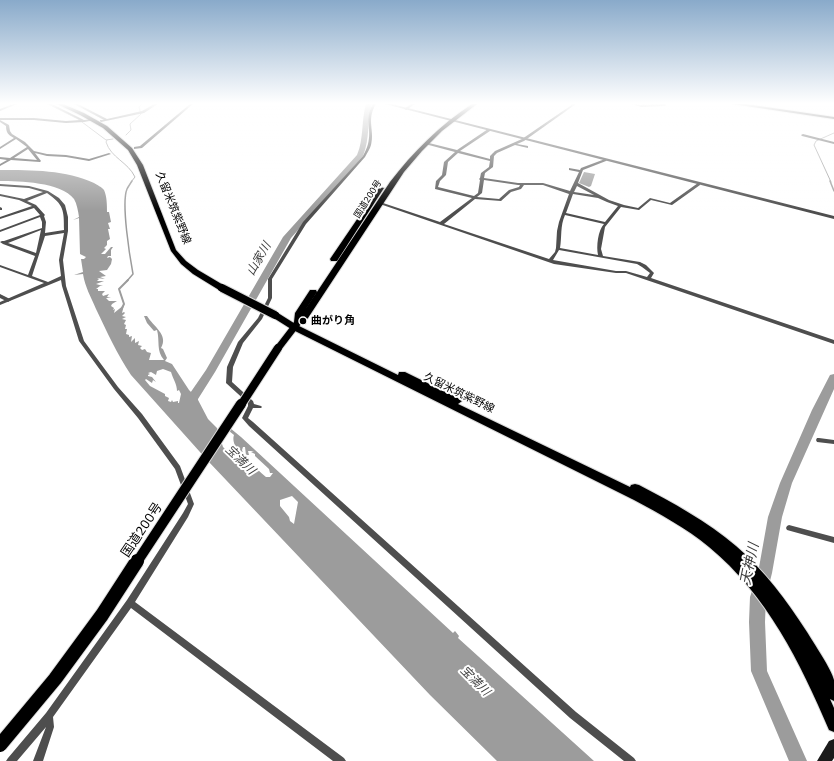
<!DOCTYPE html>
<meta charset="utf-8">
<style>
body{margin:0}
canvas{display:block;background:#fff}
</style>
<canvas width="834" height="761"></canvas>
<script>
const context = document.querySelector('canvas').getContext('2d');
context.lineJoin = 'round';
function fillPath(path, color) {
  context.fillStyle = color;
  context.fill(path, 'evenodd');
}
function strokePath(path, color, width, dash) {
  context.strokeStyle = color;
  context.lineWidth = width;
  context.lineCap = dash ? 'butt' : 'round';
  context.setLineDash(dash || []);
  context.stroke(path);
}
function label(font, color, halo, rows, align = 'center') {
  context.font = font + ' "IBM Plex Sans","Noto Sans JP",sans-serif';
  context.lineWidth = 4;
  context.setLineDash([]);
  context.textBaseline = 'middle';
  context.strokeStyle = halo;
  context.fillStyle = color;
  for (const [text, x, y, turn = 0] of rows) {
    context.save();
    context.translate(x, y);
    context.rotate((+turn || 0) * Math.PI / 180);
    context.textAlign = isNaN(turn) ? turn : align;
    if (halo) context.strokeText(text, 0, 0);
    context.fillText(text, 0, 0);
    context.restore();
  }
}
fillPath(new Path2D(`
 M0,170C33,170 66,170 94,183C97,185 102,187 104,190C107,196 107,206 107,212H109L111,222L108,223L110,229H108L110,239L107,241V245L104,248L106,249L101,254H105L111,247H113L111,250V256H108L107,258L110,257L112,259L111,264L107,270L99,271L106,276L100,277L105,279L97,278L99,279L97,281H104L96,284L103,286H100L96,289H98V291H105L102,294L103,296L109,294L107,297L111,298H106L109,301H117L112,304L111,306L114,308L113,310L115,309L114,313L124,305L122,313L124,312L125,313L122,316L126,317L122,319L126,320L124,324L126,325L125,329H127L126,334L129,335V337L132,336L131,342L135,338V343L139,341L138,345L142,346L140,348L142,350L145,349L147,352L151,353L149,360H164C156,351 160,341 157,330L154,331L147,323L144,316H147C153,326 169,335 161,348L163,349L167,358L165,361L172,364L189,390L197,398L208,419L217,428L223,447L248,472C246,462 230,445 234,435L229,431L230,428L241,437L453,633L455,631L459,636L458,638L594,761H497L430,695L208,461L131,375C117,354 107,332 96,309C91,297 85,287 83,274L74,275L83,272L81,259H84L86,257L80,254L79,218L73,220L79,217C78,211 77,204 74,199C61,182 19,181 0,181ZM163,369L171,372C173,379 177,384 177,391L179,390L181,394L179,403H178V401L173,402L172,400L171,402L168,401L169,398L165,396V394L150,386L145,380L146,379L152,383L153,380L156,382L152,377L148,376V375L150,374L148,373L151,372L156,375L157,371ZM243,447H245L246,455H249L248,451H254L251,452L255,454V456L269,469L270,473H273L270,477H266C260,472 256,468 251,463C247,457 245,460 242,450ZM292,496L298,502L294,524L290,521L289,517L280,506V500Z
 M584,172L595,174L591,186L589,187L579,183Z`), '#9c9c9c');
strokePath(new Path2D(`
 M48,104L78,119L106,140L113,139
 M126,135L131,130L130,124L141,114L139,107L142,104
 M107,140L106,142C111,158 128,162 135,177L131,182
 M831,182L814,145L816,141L834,133`), '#9c9c9c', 1);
strokePath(new Path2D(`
 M830,181L834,191
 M127,281L133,274C130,258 121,203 127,189C128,187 130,184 132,181`), '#9c9c9c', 1.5);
strokePath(new Path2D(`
 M119,314L124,304L119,289L128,280`), '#9c9c9c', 2);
fillPath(new Path2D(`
 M366,104H372C367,121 370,139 363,156L291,238L215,372L198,399V410L196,413L192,414L188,413L186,410V399L206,370L283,237L357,155C364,139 361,121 366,104Z
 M834,374V389L792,483L782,517L772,573L766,597L765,622L767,671L807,761H789L751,671L749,622L750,597L758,573L768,517L780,483L812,410L830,375Z`), '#9c9c9c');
const primary = new Path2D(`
 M57,104H63L84,113L107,126L132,148L143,165L176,250L186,261L198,270L225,286V290H219L193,274L181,264L171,251L137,165L128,150L103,128L80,115Z
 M272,313H278L297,325L398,375L399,372H405L460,399L462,401L458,404L630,487L631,485L635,484L639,485C673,503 707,521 736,546C765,571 787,601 807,632C813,642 832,670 834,680C834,686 834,695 834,701L830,699L834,708V732L829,730C800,662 767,595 709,547C686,528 660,514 634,500L291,329L272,317L271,315Z`);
const trunk = new Path2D(`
 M472,104H477L442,131L422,151L404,172L308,318L301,324L281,350H275L274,348L294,322L295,313L310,290H316L317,292L303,313L390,182C413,152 440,125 472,104Z
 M732,104H746L834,117V119Z
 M379,187L384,188L337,261H331L330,259Z`);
strokePath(primary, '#dbdbdb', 2);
strokePath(trunk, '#dbdbdb', 2);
fillPath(new Path2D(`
 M13,104H17L0,111V109Z
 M48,104H52L84,120L94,119L95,120L84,122L66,123L34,120H0V118H34L66,121L80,120Z
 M74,104H78L107,119L142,111L154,104H158L144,113L101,122L100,121V120H104Z
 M190,104H193L142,148L134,149V147L140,146Z
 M373,104H376C366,120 375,130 371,145C370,149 367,153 365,157L306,224L272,279V298L262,319L243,343L233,367L232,382L253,401L254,404L261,406L262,407L261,408H253L248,418L253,422L576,712L634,758L636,761H624L570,718L249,426L242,418L248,406V403L226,383L227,367L238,342L258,318L268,298V279L303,222L363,156C365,152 367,148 368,144C372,129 364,119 373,104Z
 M411,104H415L406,110L404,109Z
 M573,104H576L524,141L517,144L528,146V148L515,145L497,153L494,156L493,167L485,173L484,178L518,183H543L570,191L579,172L569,170V168L580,170L581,168L605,159L607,160L606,161L583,170L578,183L609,200L624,205L638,208L650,198L670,203L698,183H700V185L672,205L651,200L639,210L621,207L605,227L601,249L603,256L640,262L646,265L654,273L651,278L834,340V344L626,273H616L554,264L377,203L380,202L440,222L472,198L435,189L436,181L442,175L444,162L455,152L425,144V142L457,150L488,129H490V131L460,151L490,159V156L495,151L522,139ZM458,153L490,161L489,167L481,173L480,178L479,179L480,180L478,193L474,196L438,187L440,181L446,175L448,162ZM484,180L518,185H520L519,187L509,190L499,199L477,197L482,193ZM524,185H543L569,194L559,222L557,231L556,248L555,252L549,259L444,224L475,199L501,201L511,192L521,189ZM577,186L594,195L574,192ZM573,194L598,198L607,202L618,206L605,222L566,213ZM565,215L604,224C598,230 596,247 598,255L560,248C562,237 560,226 565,215ZM559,250L637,264L642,267L650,273L647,277L626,271H616L553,260Z
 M632,104L641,105L665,104L666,105L665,106L641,107Z
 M0,120L9,125L10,131L12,134L25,142L34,151L47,154L66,155L89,159L109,153L111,154L89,161L66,157L47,156L35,153L41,161L40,162L11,160L0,166V164L7,160L0,159V157L10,158L27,147L16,139L0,149V147L14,138C8,135 6,132 6,126L0,122ZM28,149L37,160L14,158Z
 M803,134L834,142V144L802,136L801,135Z
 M0,184L29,186L48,191L59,198L65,205L68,217V231L63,260L66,286L84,341L118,387L142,414L180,466L194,504L188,517L135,602L344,758L346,761H333L131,608L53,717L54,727L43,761H33L46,727L17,761H6L8,758L46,713L127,600L183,513L188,504L175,469L138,418L114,389L79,341L62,286L61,280L0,305V302L44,283L0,267V265L28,275L35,256L3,244L0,242L2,241H4L42,228V222L40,217L0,232V230L40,215L34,208L0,219V217L32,206L19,200L0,196V194L24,199L43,192L29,188L0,186ZM47,193C64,205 64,210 64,230L45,233L46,222L44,216L45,215L36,205L27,201ZM41,230L36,253L8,243ZM64,233L59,260L61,276L48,282L32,276L45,236Z
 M0,207L2,208V210H0Z
 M817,438H819L834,440V444L817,442L816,440Z
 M789,525L834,537V543L787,530L786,528L787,526Z`), '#4e4e4e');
fillPath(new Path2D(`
 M385,104H392L834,216V219Z
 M0,294L10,299L11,300L8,302L0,298Z`), '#4e4e4e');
fillPath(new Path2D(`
 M834,739V758L832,761H817L829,741Z`), '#1b1b1b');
fillPath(primary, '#000');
fillPath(trunk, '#000');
const primaryBridge = new Path2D(`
 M222,288L275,315`);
const trunkBridgeFar2 = new Path2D(`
 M241,405L278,348`);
const trunkBridgeFar1 = new Path2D(`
 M137,562L241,404`);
const trunkBridge = new Path2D(`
 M0,745L55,679L102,615L137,561`);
strokePath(primaryBridge, '#dbdbdb', 10, []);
strokePath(trunkBridgeFar2, '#dbdbdb', 10, []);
strokePath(trunkBridgeFar1, '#dbdbdb', 12, []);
strokePath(trunkBridge, '#dbdbdb', 16, []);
strokePath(primaryBridge, '#000', 8);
strokePath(trunkBridgeFar2, '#000', 8);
strokePath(trunkBridgeFar1, '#000', 10);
strokePath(trunkBridge, '#000', 14);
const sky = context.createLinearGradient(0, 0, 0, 211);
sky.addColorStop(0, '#89aaca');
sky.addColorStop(0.49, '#fff');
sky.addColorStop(1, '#ffffff00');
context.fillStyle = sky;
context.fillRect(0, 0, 834, 211);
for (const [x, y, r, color] of [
 [303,321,4,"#000"]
]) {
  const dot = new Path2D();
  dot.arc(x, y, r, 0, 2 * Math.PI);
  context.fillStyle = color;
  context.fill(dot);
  strokePath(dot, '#fff', 1.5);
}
label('9px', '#000', '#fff', [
 ["国道200号",368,199,-58]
]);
label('11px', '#000', '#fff', [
 ["久留米筑紫野線",173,208,68],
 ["久留米筑紫野線",459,393,26]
]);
label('bold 11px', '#000', '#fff', [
 ["曲がり角",311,321]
], 'left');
label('italic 12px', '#3d3d3d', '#fff', [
 ["山家川",259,259,-60],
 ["宝満川",240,460,44],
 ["宝満川",475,681,45]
]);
label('13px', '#000', '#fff', [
 ["国道200号",142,530,-56]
]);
label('italic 14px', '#3d3d3d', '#fff', [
 ["天神川",750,564,-78]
]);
</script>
